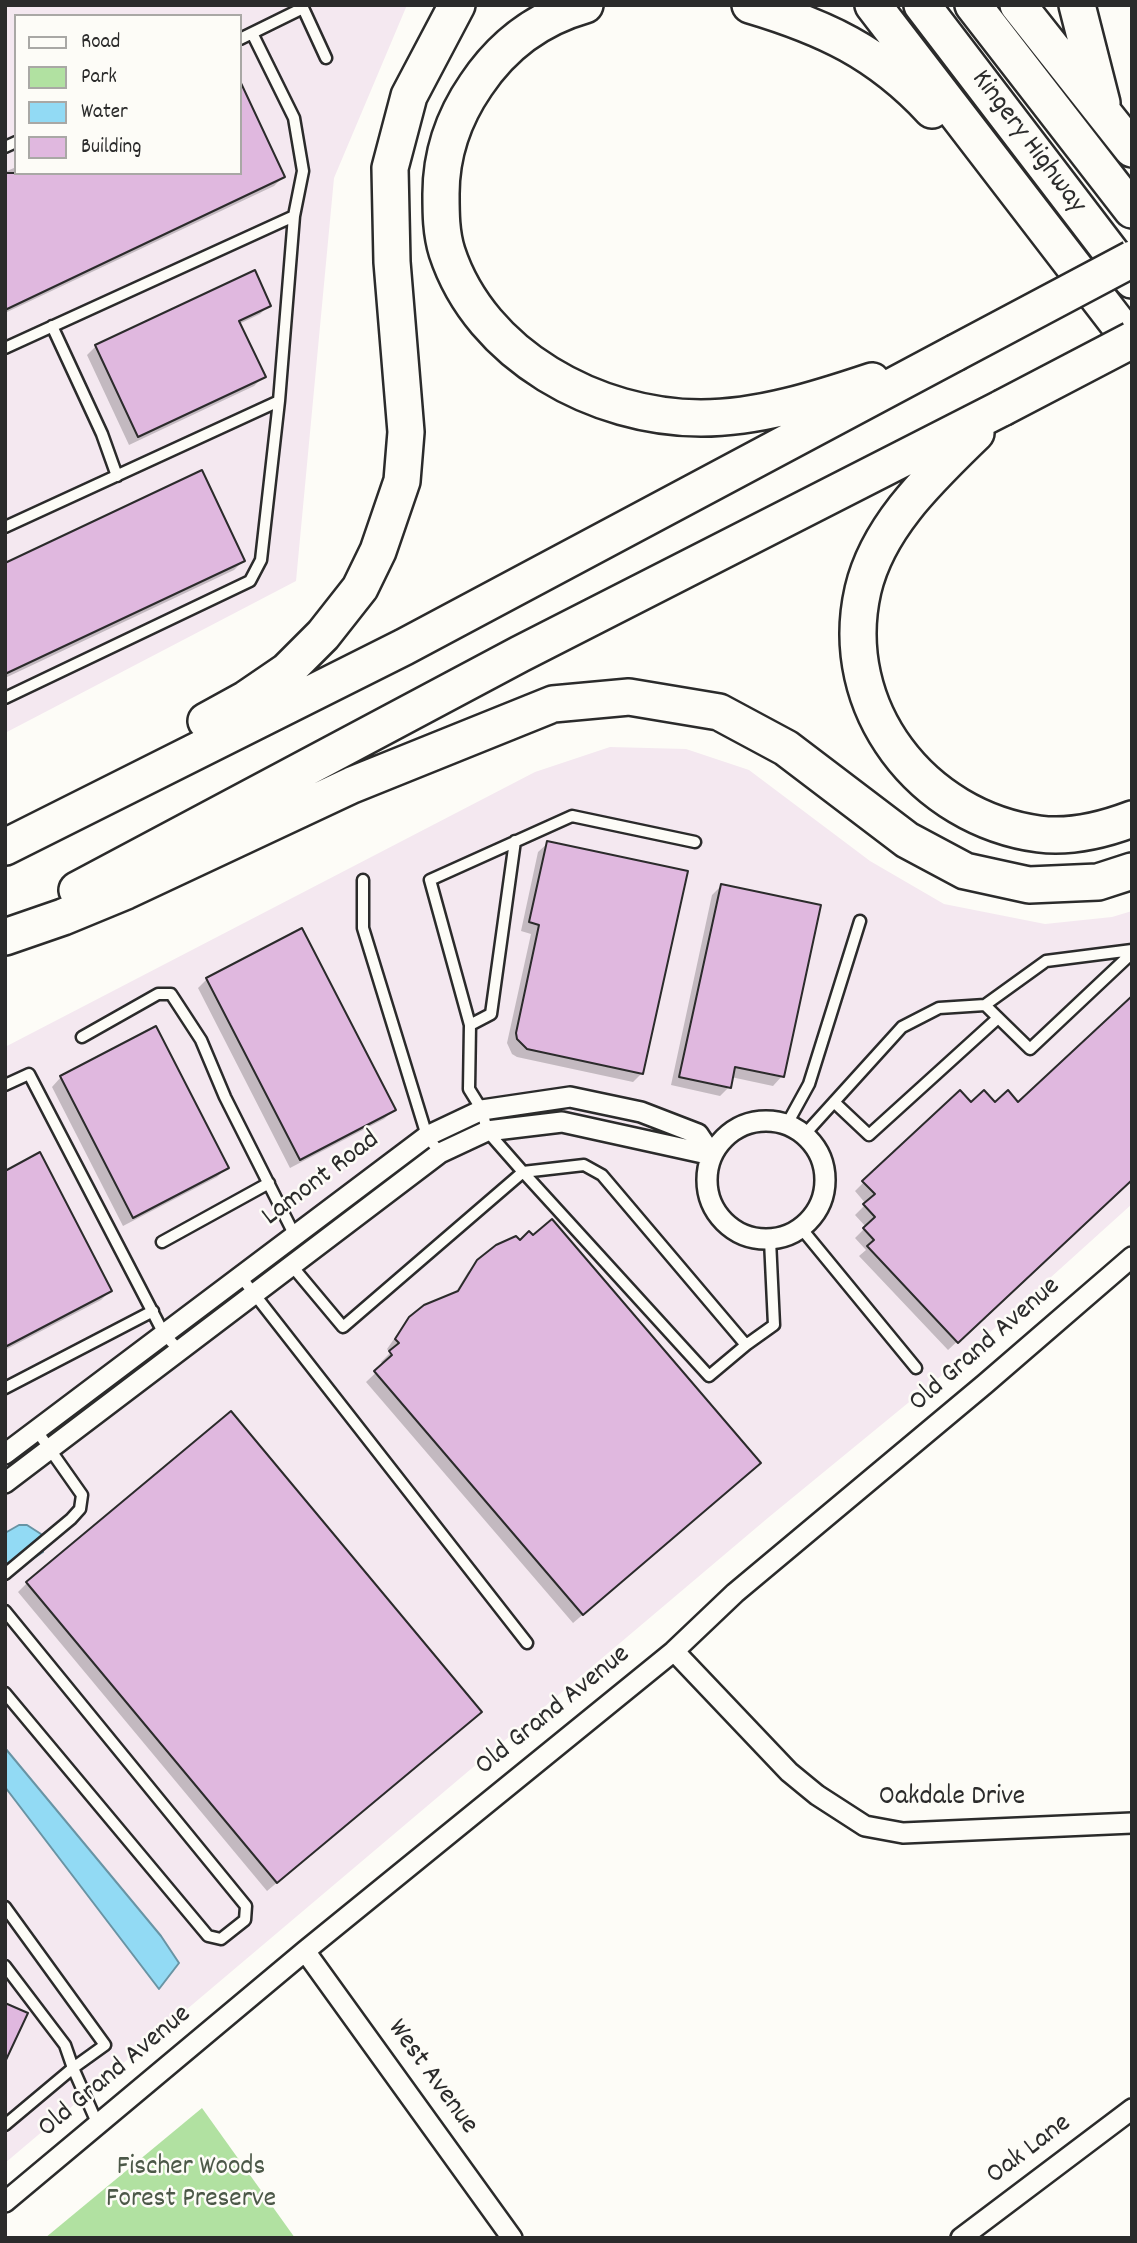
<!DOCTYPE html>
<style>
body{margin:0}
#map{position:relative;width:1137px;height:2243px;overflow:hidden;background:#fdfcf7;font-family:Dekko,sans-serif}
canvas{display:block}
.frame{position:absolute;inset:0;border:7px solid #2b2b2b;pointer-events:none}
.legend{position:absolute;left:14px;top:14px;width:228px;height:161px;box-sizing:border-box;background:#fdfcf7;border:2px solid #a9a8a5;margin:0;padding:9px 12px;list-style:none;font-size:21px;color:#2b2b2b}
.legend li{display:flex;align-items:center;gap:14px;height:35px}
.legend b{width:35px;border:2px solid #a9a8a5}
</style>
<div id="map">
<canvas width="1137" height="2243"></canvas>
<div class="frame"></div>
<ul class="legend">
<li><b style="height:9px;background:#fdfcf7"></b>Road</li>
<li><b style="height:19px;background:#b1e1a1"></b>Park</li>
<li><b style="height:19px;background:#92daf4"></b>Water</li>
<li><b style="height:19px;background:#e0b8df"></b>Building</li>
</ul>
</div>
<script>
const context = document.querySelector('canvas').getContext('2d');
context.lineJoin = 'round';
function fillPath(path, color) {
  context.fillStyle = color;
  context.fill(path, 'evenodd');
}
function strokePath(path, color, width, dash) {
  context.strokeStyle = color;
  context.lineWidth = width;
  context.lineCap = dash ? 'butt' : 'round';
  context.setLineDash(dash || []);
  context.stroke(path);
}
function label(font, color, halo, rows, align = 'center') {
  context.font = font + ' Dekko,sans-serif';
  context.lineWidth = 5;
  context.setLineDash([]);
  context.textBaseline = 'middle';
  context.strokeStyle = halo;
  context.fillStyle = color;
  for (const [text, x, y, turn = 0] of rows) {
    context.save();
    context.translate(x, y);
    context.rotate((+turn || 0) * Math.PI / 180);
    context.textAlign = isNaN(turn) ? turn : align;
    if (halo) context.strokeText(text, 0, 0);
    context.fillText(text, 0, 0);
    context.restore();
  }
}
fillPath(new Path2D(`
 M5,5H407L334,178L296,581L5,733ZM16,16H240V173H16Z
 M610,747L686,749L749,770L870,861L944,904L1045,924L1112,917L1132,911V1204L947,1371L769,1517L5,2163V1047L535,772Z`), '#f4e8f0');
fillPath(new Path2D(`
 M202,2108L295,2238H45Z`), '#b1e1a1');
const water = new Path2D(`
 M19,1525H27L41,1534L43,1552L5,1577V1533Z
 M5,1748L161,1936L179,1963L159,1989L5,1787Z`);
fillPath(water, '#92daf4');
strokePath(water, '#6994a4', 2);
fillPath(new Path2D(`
 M240,85L283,177L274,186L5,313V172L16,167V173H240Z
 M269,305L260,314L239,324L263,377L254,386L129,445L87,355L96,346Z
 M243,561L234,570L5,678V565Z
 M548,843L642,1073L633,1082L517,1057L512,1054L507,1043L531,934L521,931L538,852Z
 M721,886L782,1076L773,1086L731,1077L729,1087L720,1096L671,1085L712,895Z
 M207,979L394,1110L384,1119L290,1168L198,988Z
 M61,1077L227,1168L217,1177L123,1226L52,1087Z
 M971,1104H1018L1132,1178L948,1350L859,1256L866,1250L855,1238L866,1227L855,1215L866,1204L855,1191L864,1182Z
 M5,1173L110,1291L101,1300L5,1350Z
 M478,1262L750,1472L573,1623L366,1382L384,1365L381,1362L390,1353L387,1349L401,1329L411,1319L454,1295L468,1272Z
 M27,1583L470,1721L267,1891L18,1592Z`), '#0003');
const building = new Path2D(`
 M240,81L285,177L5,310V173H240Z
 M255,270L271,306L239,321L266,377L138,437L95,345Z
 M202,470L245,561L5,674V563Z
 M547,841L688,871L643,1074L527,1049L517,1039L516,1033L539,925L529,922Z
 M721,884L821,905L784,1077L735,1067L731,1088L679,1077Z
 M302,928L396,1110L300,1160L206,978Z
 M1132,996V1180L958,1343L867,1246L874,1240L863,1228L875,1217L863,1204L875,1194L862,1181L960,1090L971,1102L984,1090L995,1102L1008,1090L1018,1102Z
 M156,1026L229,1168L133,1218L60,1076Z
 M40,1152L112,1291L5,1347V1171Z
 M552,1219L761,1463L583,1615L374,1371L392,1355L389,1351L399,1343L395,1339L409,1317L424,1305L458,1291L477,1260L496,1245L516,1236L520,1240L529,1231L533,1235Z
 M231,1411L482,1712L277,1883L26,1582Z
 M5,2003L28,2013L5,2062Z`);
fillPath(building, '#e0b8df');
strokePath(building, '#2b2b2b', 2);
const lane = new Path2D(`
 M240,39L303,8L326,58
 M5,147L16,142
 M52,326L102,434L117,476
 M5,348L294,216
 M5,527L279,401
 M5,698L250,581L261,560L279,401L294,216L303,171L294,118L252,33
 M363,880V928L427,1136L440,1153
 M985,1005L1030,1049L1132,953
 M470,1025L491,1014L515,841
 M82,1037L158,994H171L201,1040L225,1097L295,1236
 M5,1085L29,1074L164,1334L180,1351
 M834,1102L869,1135L998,1018
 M787,1124L809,1084L860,921
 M805,1134L902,1027L939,1008L985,1005L1046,961L1132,950
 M523,1172L584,1165L602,1175L746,1345L774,1325L770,1240
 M523,1172L709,1376L746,1345
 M801,1228L916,1368
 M162,1242L269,1183
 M292,1266L343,1327L523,1172L487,1131L482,1110L469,1089L470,1025L430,880L572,816L695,842
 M241,1277L527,1643
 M5,1388L153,1311
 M5,1574L71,1519L80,1509L82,1495L37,1431
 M5,1611L246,1906L245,1920L221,1939L208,1936L5,1693
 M5,1907L105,2045L73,2068L98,2125
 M5,1966L65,2045L73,2068L5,2125`);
const street = new Path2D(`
 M707 1180a59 59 0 1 1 118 0a59 59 0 1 1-118 0Z
 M5,1454L427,1136L482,1110L570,1097L641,1112L698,1134L712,1155
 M5,1483L440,1153L487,1131L562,1122L712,1155
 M674,1651L789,1772L817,1795L865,1826L903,1833L1132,1823
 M305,1951L512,2238
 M5,2202L305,1951L674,1651L735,1593L985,1384L1132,1257
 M961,2238L1132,2109`);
const highway = new Path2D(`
 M585,5C539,18 502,46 476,85C454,117 441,155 441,194C441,213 441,233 447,252C481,356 597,418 701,418C759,418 818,399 872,381
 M750,5C824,27 878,52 932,110
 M873,5L1132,342
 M922,5L1132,280
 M973,5L1132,210
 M1018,5L1132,149
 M1077,5L1102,103
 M976,433C930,478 878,526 863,590C836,708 922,818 1039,834C1070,838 1103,830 1132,819
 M206,721L246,699L287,671L323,635L360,588L378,551L402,481L406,432L392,262L390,168L409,96L457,5
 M5,847L404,647L955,353
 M77,890L520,654L1002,408
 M5,937L63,917L126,891L352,785L553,704L629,697L719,712L786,748L907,840L965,871L1029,885L1098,882L1132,871`);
strokePath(lane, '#2b2b2b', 15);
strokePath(street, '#2b2b2b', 24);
strokePath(highway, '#2b2b2b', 40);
strokePath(lane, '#fdfcf7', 10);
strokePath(street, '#fdfcf7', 19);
strokePath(highway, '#fdfcf7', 35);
const highwayBridge = new Path2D(`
 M955,353L1132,259
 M1002,408L1132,340`);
strokePath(highwayBridge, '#2b2b2b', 40, []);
strokePath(highwayBridge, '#fdfcf7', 35);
label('28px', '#2b2b2b', '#fdfcf7', [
 ["Kingery Highway",1027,143,53],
 ["Lamont Road",322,1180,-37],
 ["Old Grand Avenue",986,1346,-41],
 ["Old Grand Avenue",554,1712,-39],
 ["Oakdale Drive",952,1799],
 ["Old Grand Avenue",116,2073,-40],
 ["West Avenue",431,2078,54],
 ["Oak Lane",1030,2151,-37]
]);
label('28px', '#4c5848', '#fdfcf7', [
 ["Fischer Woods",191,2169],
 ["Forest Preserve",191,2201]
]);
</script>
